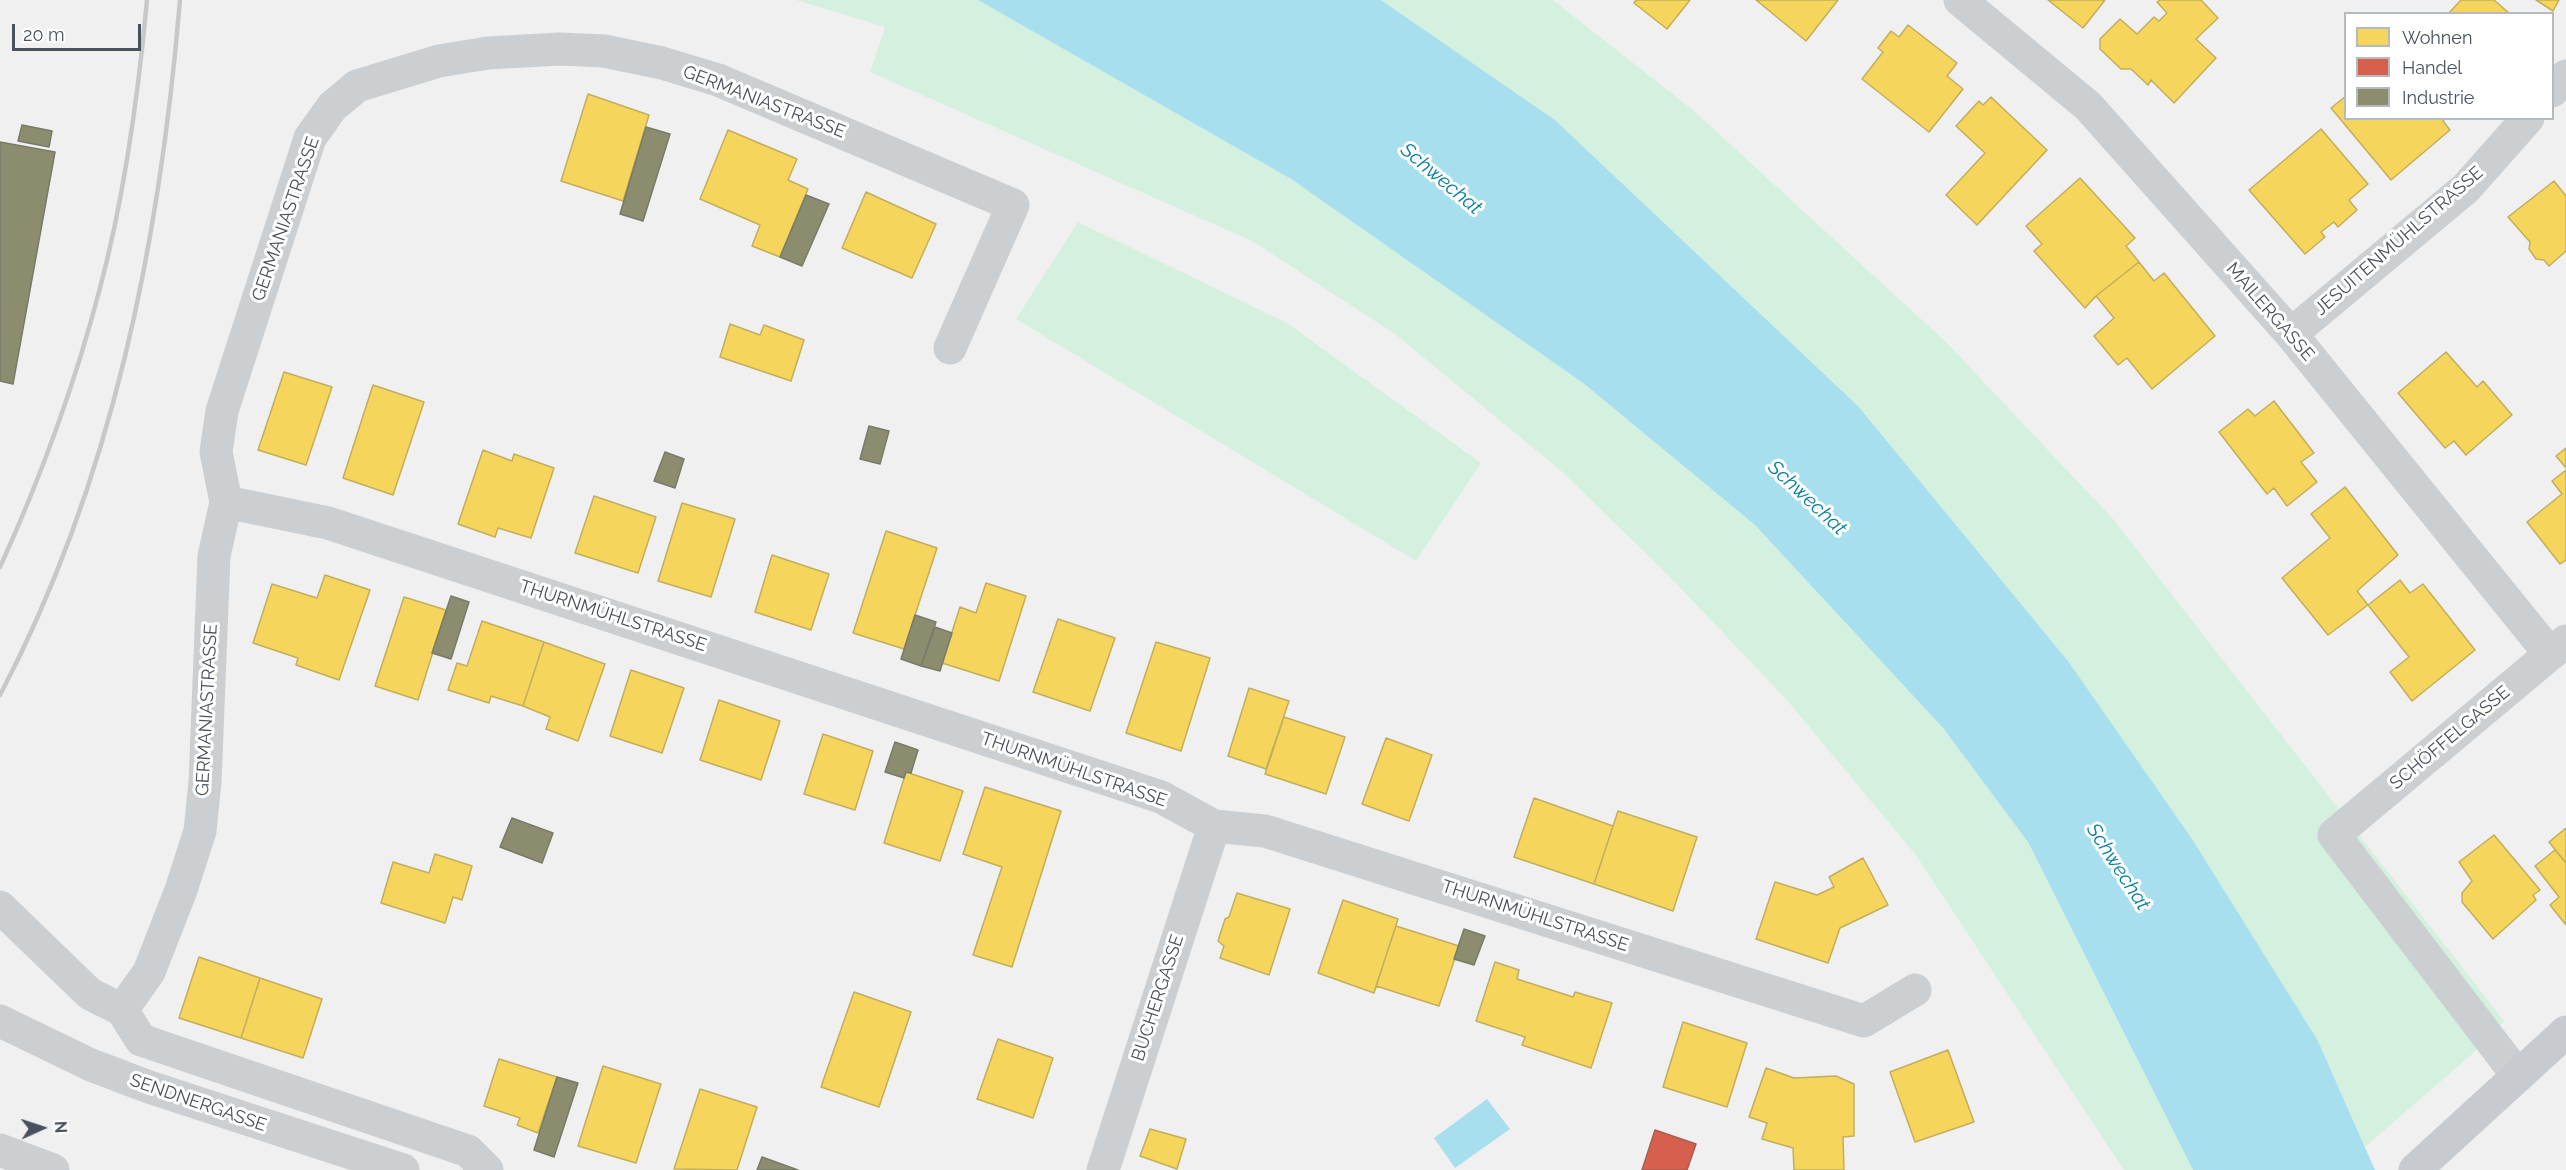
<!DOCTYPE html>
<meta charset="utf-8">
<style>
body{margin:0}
#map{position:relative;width:2566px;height:1170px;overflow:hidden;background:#f1f0f0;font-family:Raleway,sans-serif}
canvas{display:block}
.legend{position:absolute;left:2344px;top:12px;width:210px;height:108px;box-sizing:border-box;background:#fff;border:2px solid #b5babf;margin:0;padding:8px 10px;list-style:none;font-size:18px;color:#47525e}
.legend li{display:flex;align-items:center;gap:12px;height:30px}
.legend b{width:30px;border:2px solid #b5babf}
.north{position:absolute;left:12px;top:1098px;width:60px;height:60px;-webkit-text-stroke:4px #fff;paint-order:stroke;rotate:87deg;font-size:16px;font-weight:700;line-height:24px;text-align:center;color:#47525e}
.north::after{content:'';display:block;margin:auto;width:21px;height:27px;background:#47525e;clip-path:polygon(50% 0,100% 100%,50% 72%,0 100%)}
.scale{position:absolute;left:12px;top:24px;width:129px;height:27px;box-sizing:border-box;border:3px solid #47525e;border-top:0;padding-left:8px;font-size:18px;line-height:21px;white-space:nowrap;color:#47525e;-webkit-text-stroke:4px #fff;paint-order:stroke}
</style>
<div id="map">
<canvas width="2566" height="1170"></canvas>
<ul class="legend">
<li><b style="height:16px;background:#f6d55c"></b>Wohnen</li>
<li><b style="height:16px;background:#d6604d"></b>Handel</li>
<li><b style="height:16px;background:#8c8c6e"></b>Industrie</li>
</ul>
<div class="north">N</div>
<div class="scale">20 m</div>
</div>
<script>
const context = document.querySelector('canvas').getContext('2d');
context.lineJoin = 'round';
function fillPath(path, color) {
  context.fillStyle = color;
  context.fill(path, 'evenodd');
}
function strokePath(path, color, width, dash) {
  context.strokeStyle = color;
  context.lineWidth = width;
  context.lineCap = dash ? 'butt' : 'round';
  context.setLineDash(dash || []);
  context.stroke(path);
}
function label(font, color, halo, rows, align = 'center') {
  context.font = font + ' Raleway,sans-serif';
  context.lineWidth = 6;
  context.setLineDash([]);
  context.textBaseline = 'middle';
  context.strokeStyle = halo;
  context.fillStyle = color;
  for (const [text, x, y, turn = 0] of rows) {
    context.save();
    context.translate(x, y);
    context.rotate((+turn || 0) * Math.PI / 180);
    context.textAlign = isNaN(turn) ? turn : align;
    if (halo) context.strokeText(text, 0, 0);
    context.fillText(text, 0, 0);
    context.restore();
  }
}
fillPath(new Path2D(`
 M796,0H978L1291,179L1583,383L1755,525L1943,728L2028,842L2193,1170H2124L1915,854L1786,699L1666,573L1560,470L1395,334L1252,241L870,72L885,27Z
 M1381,0H1553L1693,110L1946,342L2113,519L2504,1021L2478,1049L2365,1147L2318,1041L2068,661L1858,406L1555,120Z
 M1078,222L1287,323L1481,463L1416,561L1016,319Z`), '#d4f1df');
fillPath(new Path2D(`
 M978,0H1381L1555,120L1858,406L2068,661L2192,839L2318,1041L2375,1170H2193L2028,842L1943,728L1755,525L1583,383L1291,179Z
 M1487,1099L1510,1129L1455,1168L1434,1138Z`), '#a8dfef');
const homes = new Path2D(`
 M1636,0H1690L1667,29L1634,3Z
 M1756,0H1838L1806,41Z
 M2048,0H2105L2083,28Z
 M2160,0H2201L2218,18L2196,39L2216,58L2174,103L2151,80L2148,85L2131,69H2121L2100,49V39L2120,19L2137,34L2154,17L2159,21L2167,13L2157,2Z
 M2461,0H2494L2510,14H2448Z
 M2536,0H2559L2553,11Z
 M1908,25L1957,63L1947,76L1963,89L1929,132L1862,79L1883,52L1878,48L1891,31L1899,37Z
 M588,94L649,115L623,201L561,181Z
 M2346,96V118H2445L2443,121L2450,130L2391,180L2331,108Z
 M1991,97L2047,150L1977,225L1946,195L1985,153L1956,126L1979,101L1983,105Z
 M2321,129L2368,184L2349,200L2357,210L2338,227L2334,222L2321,232L2325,237L2305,254L2249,190Z
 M728,130L797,159L788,180L808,189L780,257L752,246L760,225L700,199Z
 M2080,178L2135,238L2126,246L2139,262L2096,296L2085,308L2034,251L2042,244L2026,226Z
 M2554,181L2566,196V251L2549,266L2544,260L2536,259L2529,249L2530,242L2508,217Z
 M866,192L936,224L912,278L842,248Z
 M2139,262L2154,281L2164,273L2215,336L2152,389L2127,358L2118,365L2094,336L2114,318L2096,296Z
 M730,324L760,335L764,325L804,340L791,381L720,357Z
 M2446,352L2477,387L2483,381L2512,415L2466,455L2454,441L2445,448L2398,393Z
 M284,372L332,387L306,465L258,450Z
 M373,385L424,402L393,495L343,478Z
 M2274,401L2314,453L2301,462L2317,482L2287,506L2274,488L2267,494L2219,432L2248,409L2255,416Z
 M2566,448V468L2556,456Z
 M483,450L512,461L514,454L554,468L531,538L498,528L495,537L458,524Z
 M2566,470V560L2560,564L2527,522L2562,494L2552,481Z
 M2345,487L2398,555L2357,591L2368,605L2328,635L2282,578L2330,538L2311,514Z
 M594,496L656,517L638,573L575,553Z
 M682,503L735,519L711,597L658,581Z
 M886,531L937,548L904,649L853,633Z
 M772,555L829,574L811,630L755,612Z
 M325,575L370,590L339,680L296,665L298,658L253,643L272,584L317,598Z
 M2400,580L2410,593L2423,584L2475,650L2412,701L2390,672L2409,657L2368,605Z
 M986,583L1026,596L999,681L942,663L960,607L976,613Z
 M404,597L446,610L418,700L375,686Z
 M1058,619L1115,638L1090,711L1033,692Z
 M482,621L544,642L523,706L491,696L489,703L448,690L457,663L467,666Z
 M544,642L605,664L578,741L546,729L550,717L523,706Z
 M1156,642L1210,658L1181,751L1126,733Z
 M631,670L684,688L662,753L610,736Z
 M1249,688L1289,701L1266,769L1228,756Z
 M719,700L780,721L761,780L700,760Z
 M1284,717L1345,737L1326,794L1265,774Z
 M823,734L873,751L855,810L804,794Z
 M1386,738L1432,755L1409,821L1362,804Z
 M906,772L963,791L940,861L884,843Z
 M985,787L1061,811L1012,967L973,955L1002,867L963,854Z
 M1534,798L1613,826L1594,884L1514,857Z
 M1618,811L1697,837L1673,911L1594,884Z
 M2566,828V863L2549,842Z
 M2494,835L2540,890L2533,895L2536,900L2493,939L2462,902V893L2472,881L2459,862Z
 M2555,850L2566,863V925L2550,905L2559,897L2535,866Z
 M435,854L472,866L462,900L453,897L445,923L381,903L393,862L429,873Z
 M1863,858L1888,905L1840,928L1828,963L1756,939L1775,882L1817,895L1834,887L1829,877Z
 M1237,893L1290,909L1269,975L1220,958L1224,946L1218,941L1225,919L1229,917Z
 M1343,900L1398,919L1374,993L1318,973Z
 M1396,926L1459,946L1439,1006L1376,986Z
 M199,957L260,978L241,1038L179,1018Z
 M1495,962L1519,970L1517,979L1573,997L1575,992L1612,1003L1591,1068L1522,1045L1525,1037L1476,1021Z
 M260,978L322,999L303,1058L241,1038Z
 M854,992L911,1012L879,1107L821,1087Z
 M1683,1022L1747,1043L1727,1107L1663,1087Z
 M998,1039L1053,1058L1033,1118L977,1099Z
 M1948,1050L1974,1122L1915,1142L1890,1072Z
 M499,1059L557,1077L538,1133L517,1125L520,1118L484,1106Z
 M603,1066L661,1084L636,1163L578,1146Z
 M1766,1068L1794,1078L1836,1076L1854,1084V1136L1843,1137L1844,1170H1794L1793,1148L1762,1139L1767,1123L1749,1117Z
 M700,1089L757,1107L737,1170L674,1169Z
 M1150,1129L1186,1139L1177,1169L1140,1156Z`);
fillPath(homes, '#f6d55c');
strokePath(homes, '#c2ae5d', 1.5);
const shops = new Path2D(`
 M1655,1130L1696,1144L1687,1170H1642Z`);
fillPath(shops, '#d6604d');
strokePath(shops, '#ab5c52', 1.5);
const industry = new Path2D(`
 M22,125L52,131L49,147L18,141Z
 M646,127L670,134L643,221L620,214Z
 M0,142L55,152L13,384L0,381Z
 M806,195L829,204L802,266L780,257Z
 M869,426L889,431L880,464L860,459Z
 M665,452L684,459L675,488L654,481Z
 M451,596L469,602L451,659L432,653Z
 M915,615L936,622L921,666L901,659Z
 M935,627L952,633L940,671L921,666Z
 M895,742L918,750L911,773L906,772L904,778L885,772Z
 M512,818L553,833L542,863L500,847Z
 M1464,929L1485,936L1474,965L1454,959Z
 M557,1077L578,1083L554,1157L534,1150Z
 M762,1157L798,1170H757Z`);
fillPath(industry, '#8c8c6e');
strokePath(industry, '#777b69', 1.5);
strokePath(new Path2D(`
 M1960,0L2088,106L2291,334L2550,654
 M2552,91L2566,76
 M2291,334L2466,188L2528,118
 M226,502L328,523L1161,797L1214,826L1265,831L1864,1021L1915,990
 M0,907L90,994L122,1010L141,1040L468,1151L487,1170
 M122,1010L149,972L181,890L200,831L205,782L214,556L226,502L216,452L222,411L310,138L332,107L357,86L439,61L488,53L560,49L604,51L662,63L718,80L1013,205L950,348
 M0,1021L91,1065L149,1087L403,1170
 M2518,1076L2334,835L2566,641
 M0,1150L53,1170
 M1103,1170L1214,826`), '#cccfd1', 33);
strokePath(new Path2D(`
 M2415,1170L2566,1032`), '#c7cbcf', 33);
strokePath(new Path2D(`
 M0,567C41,477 75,384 100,288C125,194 138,97 147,0
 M0,695C113,480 160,240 180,0`), '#c6c8ca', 4.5);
label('18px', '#47525e', '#fff', [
 ["GERMANIASTRASSE",764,102,21],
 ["GERMANIASTRASSE",286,219,-71],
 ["JESUITENMÜHLSTRASSE",2399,241,-41],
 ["MAILERGASSE",2270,312,49],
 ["THURNMÜHLSTRASSE",613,616,18],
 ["GERMANIASTRASSE",207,710,-87],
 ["SCHÖFFELGASSE",2450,738,-40],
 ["THURNMÜHLSTRASSE",1074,770,19],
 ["THURNMÜHLSTRASSE",1535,916,18],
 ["BUCHERGASSE",1158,998,-72],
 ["SENDNERGASSE",198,1103,19]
]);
label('italic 20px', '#087fa1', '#fff', [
 ["Schwechat",1441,179,40],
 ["Schwechat",1807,498,43],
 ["Schwechat",2118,867,57]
]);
</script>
